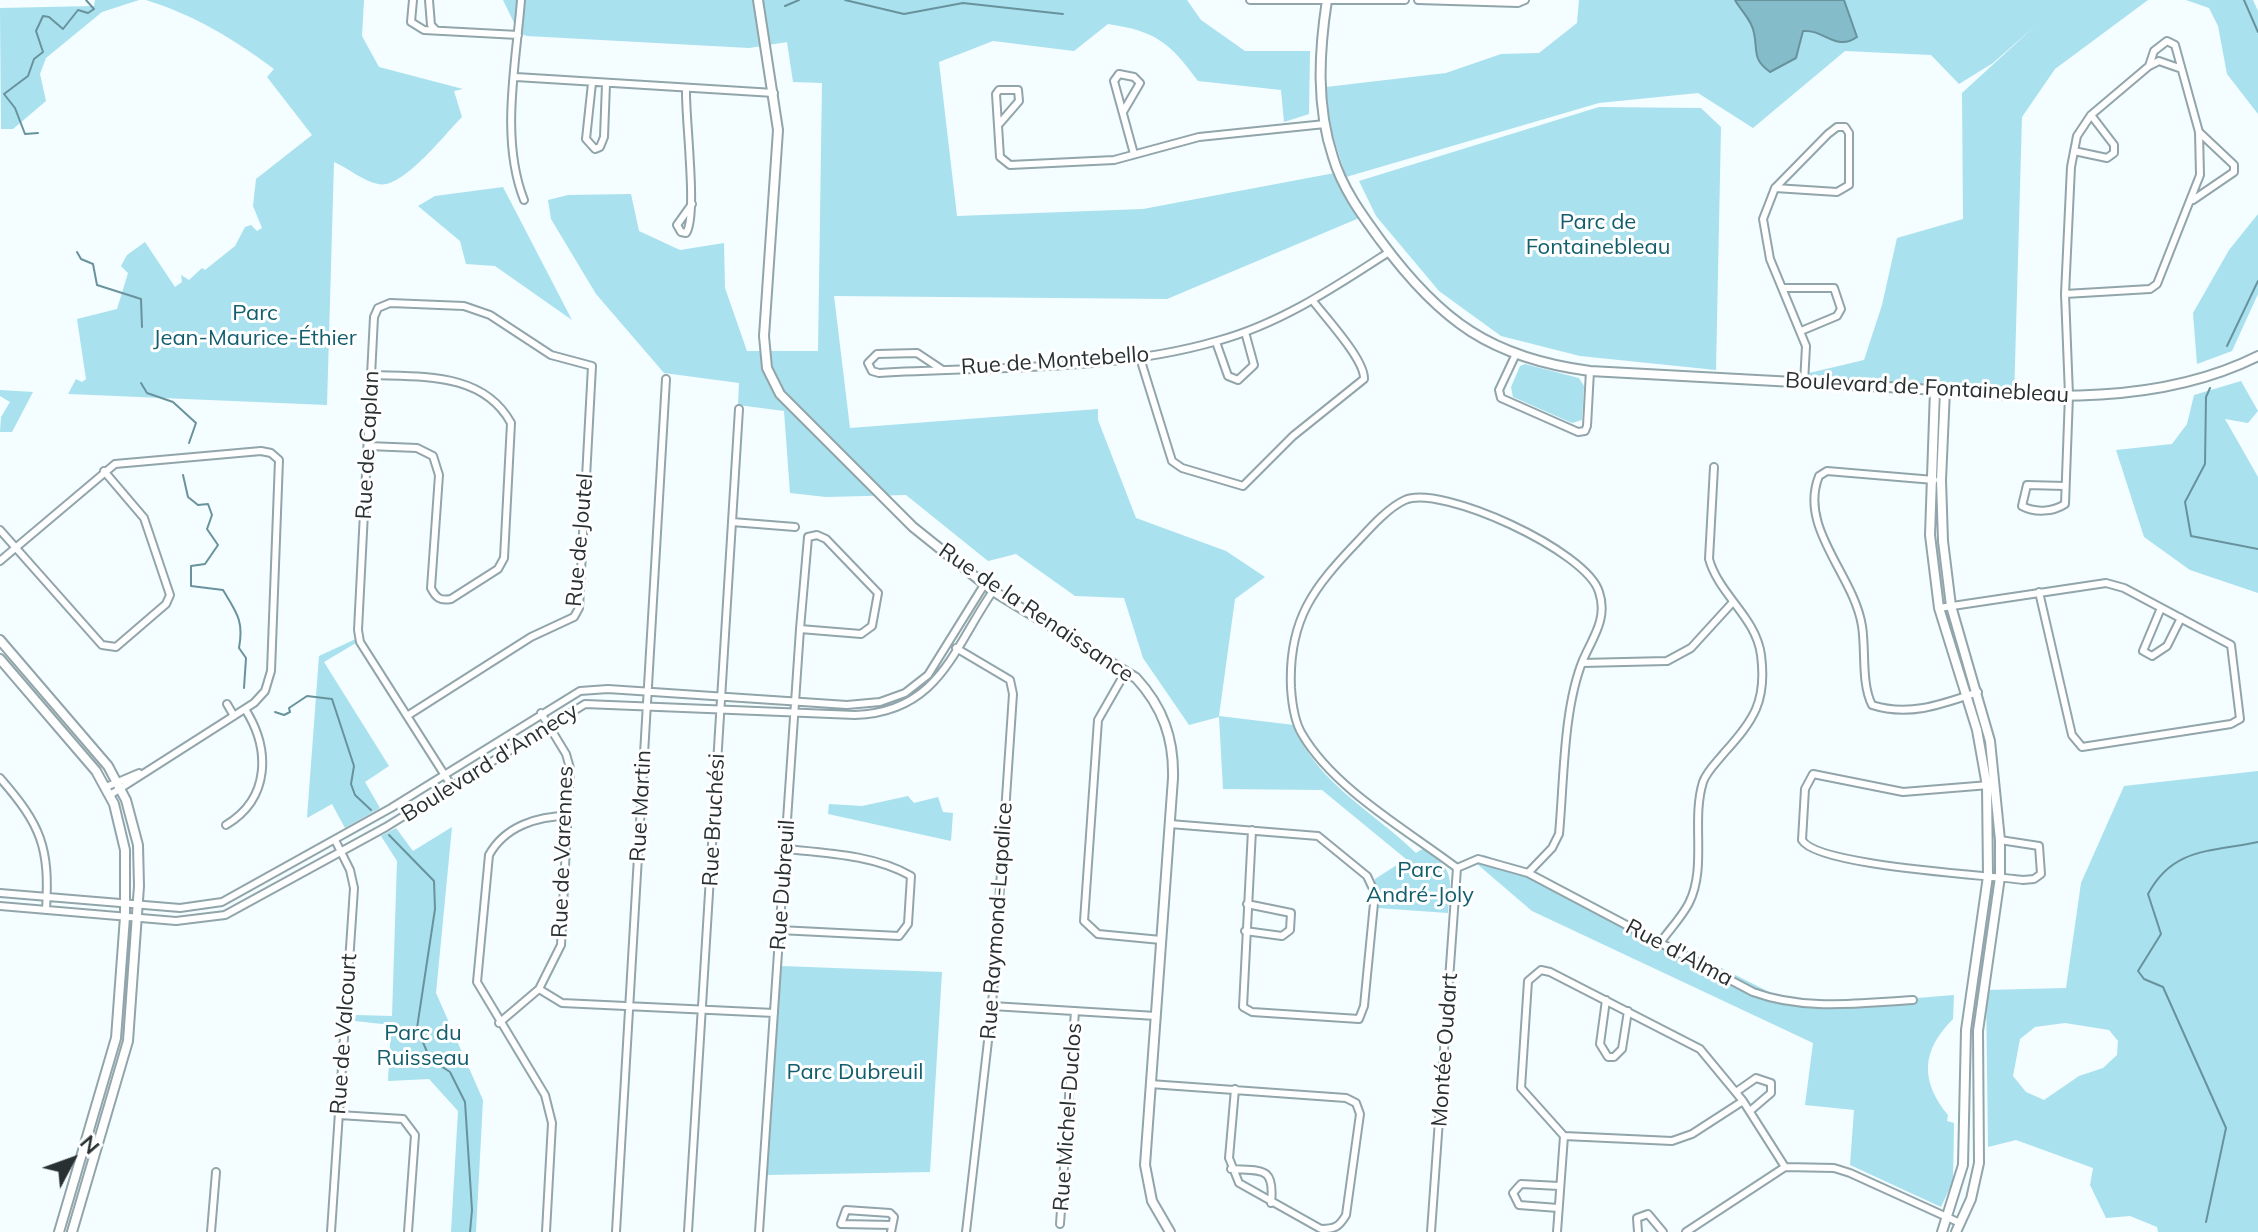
<!DOCTYPE html>
<meta charset="utf-8">
<style>
body{margin:0}
#map{position:relative;width:2258px;height:1232px;overflow:hidden;background:#f4fdff;font-family:Mulish,sans-serif}
canvas{display:block}
.north{position:absolute;left:32px;top:1120px;width:80px;height:80px;-webkit-text-stroke:6px #fff;paint-order:stroke;rotate:49deg;font-size:22px;font-weight:700;line-height:32px;text-align:center;color:#283032}
.north::after{content:'';display:block;margin:auto;width:28px;height:36px;background:#283032;clip-path:polygon(50% 0,100% 100%,50% 72%,0 100%)}
</style>
<div id="map">
<canvas width="2258" height="1232"></canvas>
<div class="north">N</div>
</div>
<script>
const context = document.querySelector('canvas').getContext('2d');
context.lineJoin = 'round';
function fillPath(path, color) {
  context.fillStyle = color;
  context.fill(path, 'evenodd');
}
function strokePath(path, color, width, dash) {
  context.strokeStyle = color;
  context.lineWidth = width;
  context.lineCap = dash ? 'butt' : 'round';
  context.setLineDash(dash || []);
  context.stroke(path);
}
function label(font, color, halo, rows, align = 'center') {
  context.font = font + ' Mulish,sans-serif';
  context.lineWidth = 6;
  context.setLineDash([]);
  context.textBaseline = 'middle';
  context.strokeStyle = halo;
  context.fillStyle = color;
  for (const [text, x, y, turn = 0] of rows) {
    context.save();
    context.translate(x, y);
    context.rotate((+turn || 0) * Math.PI / 180);
    context.textAlign = isNaN(turn) ? turn : align;
    if (halo) context.strokeText(text, 0, 0);
    context.fillText(text, 0, 0);
    context.restore();
  }
}
fillPath(new Path2D(`
 M95,0H139L102,12L46,58L40,74L46,101L13,129H1L0,8L94,6Z
 M146,0H364L362,36L379,67L463,89L454,91L462,117C444,135 402,190 378,184C363,181 348,168 334,162L327,405L68,394L76,379L82,382L86,379L77,319L117,309L128,273L121,266L127,255L145,242L175,287L182,282L181,275L189,280L202,268L205,270L235,246L245,227L251,225L257,231L262,228L253,206L256,179L312,135L267,77L274,69C234,39 194,15 146,0Z
 M503,0H1187L1201,20L1245,51H1310L1309,114L1284,122L1281,90L1198,81C1170,43 1156,31 1108,24L1074,51L993,41L939,62L957,216L1143,209L1340,172L1364,216L1167,299L834,296L850,428L1098,409V420L1136,518L1226,551L1265,577L1235,599L1219,716L1294,725C1315,782 1374,812 1416,853L1424,848C1455,872 1451,876 1448,913L1377,908L1375,879L1406,859L1322,790L1223,789L1219,717L1189,725L1143,658L1124,598L1075,596L1016,554L988,561L906,495L826,497L790,493L784,411L738,405L739,383L664,373L596,294L551,219L548,200L568,195L631,194L639,231L680,250L724,243L725,288L747,351H818L822,83L793,82L787,42L749,48L527,36L519,33Z
 M1579,0H2148L2055,69L2022,117L2014,399L1804,383L1809,373L1864,360L1882,305L1897,238L1963,219L1962,93L2036,25L1993,63L1959,84L1931,55L1845,51L1753,128L1698,93L1599,103L1346,177L1329,123L1326,87L1446,73L1501,54L1539,53L1577,23Z
 M2186,0H2253L2258,11V114L2227,74L2218,26L2209,8Z
 M1599,107L1701,108L1721,127L1716,370L1580,356L1501,336L1439,291L1376,216L1359,181Z
 M503,187L572,320L495,266L466,264L460,241L418,206L435,196Z
 M2258,214V294L2232,351L2197,364L2193,313L2229,250Z
 M1525,364L1579,378L1584,386L1582,420L1572,423L1513,397L1511,387L1520,366Z
 M2241,381L2258,411L2248,423L2225,419L2258,477V593L2190,570L2144,537L2116,450L2172,444L2187,424L2194,395Z
 M0,390L33,392L12,432H0L1,417L10,402L0,396Z
 M360,637L361,640L324,662L389,766L365,782L380,808L345,828L332,804L307,818L319,656Z
 M2258,771V1232H2158L2157,1227L2130,1216L2106,1218L2090,1185L2093,1168L2016,1140L1988,1147L1986,990L2066,988L2081,883L2124,786ZM2065,1023L2109,1030L2118,1041L2117,1055L2103,1068L2079,1076L2044,1100L2026,1092L2013,1076L2020,1039L2035,1027Z
 M908,796L914,803L938,797L943,812L953,813L951,841L828,814L829,804L862,806Z
 M452,827L436,993L483,1100L476,1232H451L458,1111L429,1079L388,1081L391,1025L355,1021L356,1015L392,1016L397,861L381,836L396,828L413,851Z
 M1484,855L1529,871L1791,1003L1819,1006L1954,995L1953,1019C1921,1051 1920,1081 1948,1115L1947,1121L1954,1123L1953,1181L1941,1207L1850,1165L1854,1110L1805,1105L1813,1043L1532,911L1470,858Z
 M781,966L942,972L930,1172L767,1175Z`), '#a9e1ee');
const water = new Path2D(`
 M1735,0H1844L1857,37C1836,52 1824,29 1803,31L1796,58L1770,72C1752,59 1758,52 1754,33C1752,20 1741,11 1735,0Z`);
fillPath(water, '#84bcc9');
strokePath(water, '#68929c', 2);
strokePath(new Path2D(`
 M845,0L904,14L963,3L1063,14
 M2244,0L2258,32
 M785,6L799,0
 M38,133L25,134L15,108L4,94L28,76L34,59L43,52L36,31L43,16L49,17L63,29L78,10L88,13L94,9L86,0
 M77,252L81,259L93,264L97,285L141,299L142,327
 M2227,346L2258,281
 M141,383L147,393L173,402L196,423L189,443
 M2210,388L2206,397L2205,464L2185,502L2191,536L2258,549
 M183,475L188,497L198,505L208,504L212,515L207,529L218,545L205,564L191,566V586L223,590C237,613 244,621 239,648L246,658L244,688
 M275,712L284,715L290,712L289,708L307,696L332,699L354,766L351,784L355,795L371,810
 M389,835L434,881L435,909L417,1028L430,1059L450,1072L465,1102L472,1210L470,1232
 M2206,1222L2226,1128L2163,987L2144,979L2138,971L2161,934L2148,894C2173,847 2211,852 2258,842`), '#68929c', 2);
const street = new Path2D(`
 M413,0L411,22L424,30L518,35
 M429,0L431,25L436,30
 M521,0C516,64 500,139 524,200
 M1250,0H1405
 M1418,0L1518,3L1525,0
 M516,77L774,93
 M592,83L586,139L595,149L600,147L604,137L606,84
 M686,89C685,117 698,217 686,233L681,232L677,225L692,204
 M1123,112L1140,83L1134,77L1119,74L1114,81L1134,154
 M1000,123L1019,101L1018,90H999L996,94L1000,157L1010,165L1114,160L1199,137L1325,124
 M2074,151L2107,158L2114,153V145L2091,115
 M1775,188L1837,192L1849,185V133L1845,127H1837L1828,134L1775,188L1763,219L1770,259L1806,346L1804,383
 M2193,200L2234,172V165L2199,132
 M1782,288H1834L1841,309L1837,316L1801,331
 M2065,294L2150,289L2157,284L2200,175L2199,132L2175,45L2167,41L2154,51L2149,66
 M1216,342L1228,376L1238,380L1254,365L1245,332
 M1515,356L1499,390L1501,398L1578,432L1585,431L1587,426L1590,371
 M1140,358L1172,461L1182,468L1243,486L1293,436L1364,379C1365,360 1326,318 1313,301
 M941,369L917,353L877,354L868,363L872,371L879,373C989,366 1111,372 1217,341C1280,324 1335,287 1389,252
 M368,446L417,448L433,456L439,475L431,588C436,598 440,601 451,599L498,569L504,558L511,423C483,372 422,377 372,375
 M1934,480L1827,471L1819,476C1798,528 1854,575 1862,626C1866,651 1861,683 1872,705C1909,717 1943,704 1978,692
 M2065,486L2027,485L2022,506C2035,513 2053,512 2065,504L2069,395L2065,294L2071,167L2077,136L2091,115L2149,66L2159,61L2179,68
 M732,522L795,527
 M0,530L102,645L116,647L166,604L170,595L144,518L104,471
 M0,561L115,464L261,451L271,453L279,460L271,671L265,691L254,703L110,795
 M1939,608L2106,583L2124,588L2231,645L2240,719L2231,724L2082,747L2072,735L2039,592
 M2161,608L2143,651L2152,656L2167,646L2181,618
 M956,648L1010,680L1013,694L992,1006L966,1232
 M1582,663L1667,661L1691,648L1733,602
 M1126,671L1098,720L1084,921L1098,934L1161,940
 M227,704L234,716
 M407,716L531,637L574,617L579,608L592,366L551,355L490,315L464,306L390,303L378,308L374,317L358,630L360,642L451,785
 M0,778C41,825 50,847 46,910
 M1989,785L1903,792L1813,774L1805,789L1802,840C1816,866 1988,875 2023,880L2034,879L2041,874L2039,846L2000,840
 M106,787L139,773
 M1170,824L1318,836L1367,876L1375,893L1364,1006L1359,1019L1252,1012L1243,1007L1252,830
 M226,825C271,798 270,748 245,709
 M1457,868C1407,830 1334,789 1302,734C1294,721 1292,703 1291,688C1288,619 1314,587 1359,540C1371,527 1389,507 1405,500C1441,484 1587,551 1599,592C1608,618 1593,637 1583,660C1563,709 1564,781 1559,834L1552,848L1528,873
 M1457,868L1478,859L1528,873L1753,992C1805,1011 1858,1003 1913,1000
 M0,893L180,908L222,902L391,808L580,691L608,689L847,705L880,702L905,693L928,675L984,585
 M0,906L176,921L225,915L386,827L585,704L855,715C939,712 953,649 993,591
 M779,930L899,936L908,924L911,876C875,855 826,853 786,849
 M1245,931L1282,936L1290,930L1291,913L1247,904
 M1660,943C1669,930 1682,917 1689,903C1707,867 1691,821 1703,782C1707,771 1717,762 1724,753C1754,720 1767,701 1761,655C1756,617 1719,595 1709,559L1714,467
 M539,989L562,1003L774,1013
 M1606,1000L1600,1044L1608,1057H1614L1622,1049L1628,1011
 M992,1006L1156,1016
 M499,1023L539,989L561,945L570,768L566,754L541,713
 M1150,1084L1346,1098L1356,1103L1360,1114L1346,1215C1339,1227 1335,1229 1321,1229L1239,1183L1229,1158L1235,1089
 M1736,1092L1756,1078L1771,1083V1093L1750,1111
 M1743,1101L1692,1134L1672,1141L1564,1136L1521,1088L1528,981L1541,970L1550,972L1700,1049L1743,1101L1785,1167
 M339,1115L403,1119L415,1135L408,1232
 M1231,1169C1262,1171 1275,1166 1271,1203
 M1558,1208L1519,1205L1513,1193L1521,1184L1559,1186
 M1060,1224L1075,1011
 M211,1232L216,1172
 M331,1232L354,888L350,870L335,840
 M546,1232L552,1123L545,1095L477,982L489,855C505,826 538,816 568,816
 M616,1232L666,379
 M688,1232L739,409
 M759,1232L800,629L808,537L817,535L826,539L878,593L872,626L861,634L800,629
 M891,1232L894,1217L890,1213L846,1210L841,1224L892,1225
 M1431,1232L1457,868
 M1557,1232L1564,1136
 M1638,1232L1637,1218L1648,1214L1663,1232
 M1686,1232L1785,1167L1834,1168L1850,1173L1960,1223`);
const secondary = new Path2D(`
 M758,0L778,130L764,336L767,368L780,394L913,527L993,591L1136,678C1163,707 1174,739 1173,778L1145,1165L1152,1201L1170,1232
 M1327,0C1319,52 1316,106 1333,157C1342,188 1362,215 1381,241C1440,321 1491,358 1590,371C1689,376 1788,382 1887,387C2010,394 2144,413 2258,356
 M1935,390L1930,535L1939,608L1977,730L1987,786L1988,876L1966,1030L1963,1165L1942,1232
 M1945,390L1941,480L1943,541L1951,606L1990,741L2000,840V877L1978,1031L1979,1163L1971,1199L1956,1232
 M0,640L108,766L126,800L138,845L139,886L128,1041L72,1232
 M0,659L96,771L114,804L125,850V917L116,1038L59,1232`);
strokePath(street, '#91a5aa', 10);
strokePath(secondary, '#91a5aa', 12);
strokePath(street, '#fff', 6);
strokePath(secondary, '#fff', 8);
label('22px', '#125e6d', '#fff', [
 ["Parc de",1598,222],
 ["Fontainebleau",1598,247],
 ["Parc",255,313],
 ["Jean-Maurice-Éthier",255,338],
 ["Parc",1420,870],
 ["André-Joly",1420,895],
 ["Parc du",423,1033],
 ["Ruisseau",423,1058],
 ["Parc Dubreuil",855,1072]
]);
label('22px', '#283032', '#fff', [
 ["Rue de Montebello",1055,361,-4],
 ["Boulevard de Fontainebleau",1927,388,3],
 ["Rue de Caplan",368,445,-87],
 ["Rue de Joutel",580,540,-85],
 ["Rue de la Renaissance",1036,613,34],
 ["Boulevard d'Annecy",490,763,-32],
 ["Rue Martin",641,806,-87],
 ["Rue Bruchési",714,820,-87],
 ["Rue de Varennes",563,852,-88],
 ["Rue Dubreuil",783,885,-86],
 ["Rue Raymond-Lapalice",997,921,-86],
 ["Rue d'Alma",1679,953,28],
 ["Rue de Valcourt",344,1034,-86],
 ["Montée Oudart",1445,1050,-86],
 ["Rue Michel-Duclos",1068,1117,-86]
]);
</script>
